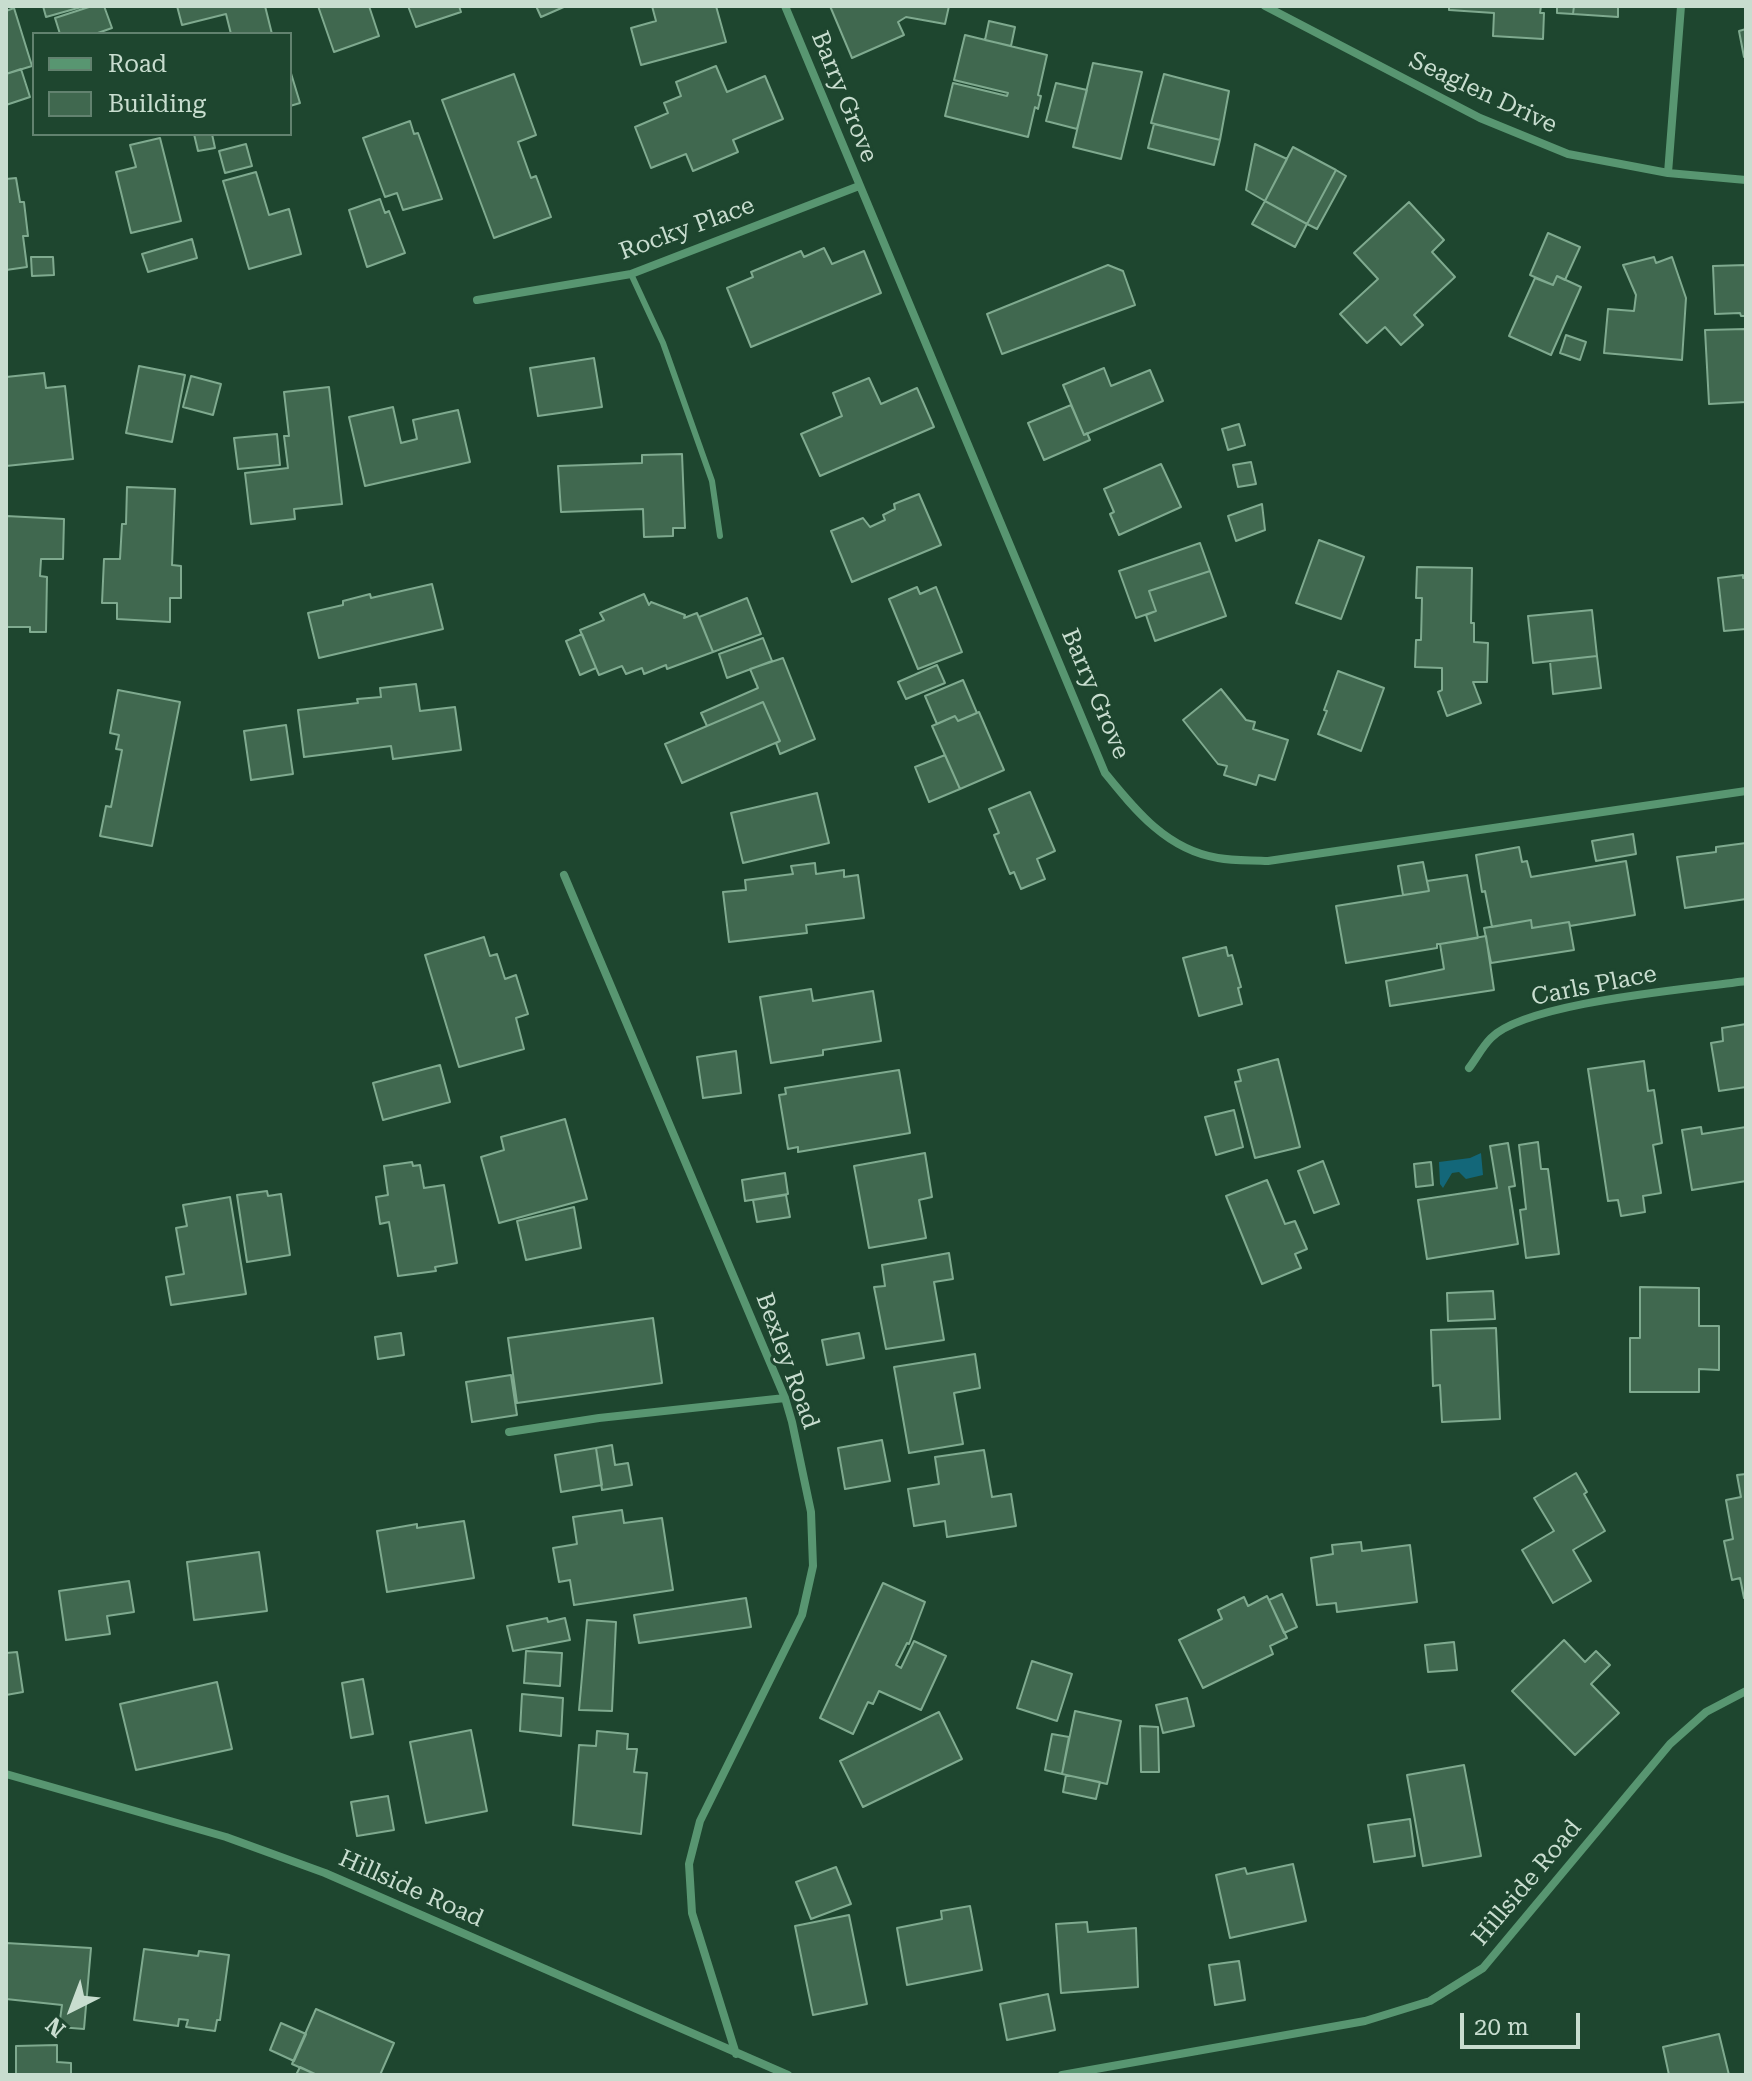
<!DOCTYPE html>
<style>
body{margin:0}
#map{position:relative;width:1752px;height:2081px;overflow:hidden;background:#1e462f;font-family:"Roboto Serif",serif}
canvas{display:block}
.frame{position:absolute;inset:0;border:8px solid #c8ddcf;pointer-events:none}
.legend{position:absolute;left:32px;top:32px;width:260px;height:104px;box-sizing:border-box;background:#1e462f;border:2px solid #62826f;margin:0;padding:10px 14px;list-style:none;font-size:24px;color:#c8ddcf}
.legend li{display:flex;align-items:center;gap:16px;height:40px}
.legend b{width:40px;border:2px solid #62826f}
.north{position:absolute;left:32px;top:1969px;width:80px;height:80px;-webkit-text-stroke:6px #1e462f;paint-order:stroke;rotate:222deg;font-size:22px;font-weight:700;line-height:32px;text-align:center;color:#c8ddcf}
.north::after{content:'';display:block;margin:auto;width:28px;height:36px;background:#c8ddcf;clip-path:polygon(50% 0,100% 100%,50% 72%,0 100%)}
.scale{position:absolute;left:1460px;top:2013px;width:120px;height:36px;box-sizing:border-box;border:4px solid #c8ddcf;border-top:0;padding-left:10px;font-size:24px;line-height:28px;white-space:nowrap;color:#c8ddcf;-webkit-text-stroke:6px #1e462f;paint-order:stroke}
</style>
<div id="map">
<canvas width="1752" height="2081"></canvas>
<div class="frame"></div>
<ul class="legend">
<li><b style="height:10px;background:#589671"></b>Road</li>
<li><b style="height:22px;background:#40684f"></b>Building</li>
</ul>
<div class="north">N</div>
<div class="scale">20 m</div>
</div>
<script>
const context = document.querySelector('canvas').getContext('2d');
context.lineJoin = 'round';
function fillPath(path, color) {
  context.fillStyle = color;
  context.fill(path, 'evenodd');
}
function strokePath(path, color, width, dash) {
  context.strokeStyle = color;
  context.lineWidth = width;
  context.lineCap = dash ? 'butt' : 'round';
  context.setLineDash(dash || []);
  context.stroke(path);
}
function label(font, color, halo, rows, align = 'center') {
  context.font = font + ' "Roboto Serif",serif';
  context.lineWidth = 6;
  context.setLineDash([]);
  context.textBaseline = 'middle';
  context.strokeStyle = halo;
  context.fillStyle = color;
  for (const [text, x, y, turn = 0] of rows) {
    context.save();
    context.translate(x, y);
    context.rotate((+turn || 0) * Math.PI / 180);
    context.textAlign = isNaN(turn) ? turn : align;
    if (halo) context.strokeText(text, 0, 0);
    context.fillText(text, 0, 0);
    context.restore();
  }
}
fillPath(new Path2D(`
 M1481,1153L1483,1175L1466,1179L1459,1172L1452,1173L1443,1188L1440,1184L1439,1162L1470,1158Z`), '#136779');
const building = new Path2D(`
 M43,6H85L46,17Z
 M92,6H104L112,28L95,34H60L55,18Z
 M177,6H265L272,34H231L226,14L182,25Z
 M318,6H369L379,36L334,52Z
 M408,6H459L461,12L416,27Z
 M536,6H566L541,17Z
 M652,6H716L726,42L641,65L631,28L656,21Z
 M830,6H949L945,24L906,17L898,22L904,35L852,58Z
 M1449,6H1541L1540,13H1544L1543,39L1493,36L1494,13L1449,10Z
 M1557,6H1574L1573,14L1557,13Z
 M1574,6H1618V17L1573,14Z
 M14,8L32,66L6,74V11Z
 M989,21L1015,27L1011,46L985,40Z
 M1746,29V57H1744L1739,31Z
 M965,35L1047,55L1038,95L1041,96L1038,109L1035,107L1028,137L945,116L953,83L1007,96L1008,93L954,80Z
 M1093,63L1142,72L1121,159L1073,147Z
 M716,66L727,92L765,76L783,119L733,140L738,152L693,171L686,154L651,168L635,127L668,113L664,103L681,96L676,82Z
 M21,69L30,97L6,105V74Z
 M290,70L300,103L290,106Z
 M514,74L536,135L518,142L531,178L536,176L551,217L494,238L442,100Z
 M1164,74L1229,91L1220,140L1151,123Z
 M1056,83L1087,90L1077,129L1046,121Z
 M410,121L414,134L418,133L442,199L403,210L397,193L385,197L363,138Z
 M1154,124L1220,140L1214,165L1148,148Z
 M194,134H212L215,148L198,151Z
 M160,138L181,221L131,233L116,172L136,167L130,145Z
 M246,144L252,166L225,173L219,151Z
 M1255,144L1287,159L1265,201L1246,190Z
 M1293,147L1336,170L1307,224L1265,201Z
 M1336,170L1346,176L1317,229L1307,224Z
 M256,172L269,215L289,209L301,254L249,269L223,181Z
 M16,178L20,202H24L28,236H23L27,267L6,270V179Z
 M380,199L385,213L389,211L405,253L367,267L349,210Z
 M1265,201L1307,224L1295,247L1252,224Z
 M1409,202L1444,240L1432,252L1455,277L1414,315L1423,325L1401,345L1385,327L1367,343L1340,314L1378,279L1354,253Z
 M1548,233L1580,247L1565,280L1557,276L1553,285L1530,275Z
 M192,239L197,258L148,272L142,254Z
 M824,248L832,264L864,251L881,293L751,347L727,288L753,277L751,272L801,251L804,257Z
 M31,257H53L54,275L32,276Z
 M1654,257L1656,263L1672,257L1686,298L1682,360L1604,353L1608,309L1634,311L1636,295L1623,265Z
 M1108,265L1123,271L1135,305L1002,354L987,314Z
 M1746,265V316H1741L1740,313L1715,314L1713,266Z
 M1557,276L1581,287L1551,355L1509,336L1535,278L1553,285Z
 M1746,329V402L1709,404L1705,330Z
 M1566,335L1586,342L1580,360L1560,353Z
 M594,358L602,407L538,416L530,368Z
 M139,366L185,375L172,442L126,433Z
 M1104,368L1111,386L1150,370L1163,401L1084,435L1063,385Z
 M44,373L46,388L65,386L73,459L6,466V377Z
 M191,376L221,384L213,415L183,407Z
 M869,378L881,404L917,388L934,427L820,476L801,434L842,416L833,393Z
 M329,387L342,504L294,509L295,519L251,524L245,473L288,468L284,436H289L284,392Z
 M1071,405L1084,435L1087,433L1090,440L1044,460L1028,423Z
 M393,407L401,443L417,439L413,420L458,410L470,462L365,486L349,417Z
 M1239,424L1245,445L1228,450L1222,429Z
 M277,434L280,465L238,469L234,438Z
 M682,454L685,528H673V536L644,537L643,509L561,512L558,466L642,463V455Z
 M1251,462L1256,484L1238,487L1233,465Z
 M1161,464L1181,507L1119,535L1110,514L1114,512L1104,489Z
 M127,487L175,489L172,565L181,566V598H170V622L117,619V603H102L104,559H120L122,524H126Z
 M919,494L941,545L852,582L831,531L863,518L870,527L885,520L883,515L895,509L894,504Z
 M1262,504L1265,530L1236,541L1228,516Z
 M6,516L64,519L63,559H41L40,576L47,577L46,632H30V627H6Z
 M1319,540L1364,557L1341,619L1296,603Z
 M1200,543L1210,571L1149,591L1156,611L1136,618L1119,571Z
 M1417,567L1472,568L1471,623H1474V642L1488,643L1487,682H1473L1481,703L1447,716L1438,692L1442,690V668L1415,667L1416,640H1421L1422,598H1416Z
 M1210,571L1226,616L1155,641L1146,615L1156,611L1149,591Z
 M1743,575V578H1746V629L1724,631L1718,578Z
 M432,584L443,629L319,658L308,613L343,605V601L370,594L371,598Z
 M917,587L920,594L936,587L962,652L918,669L889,599Z
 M644,594L649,605L651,602L685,615L684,618L697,613L713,652L667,669L666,665L644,674L642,668L626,674L622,666L599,675L580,630L604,620L600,613Z
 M747,598L761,634L713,652L699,617Z
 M1592,610L1597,656L1533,663L1528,616Z
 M582,634L596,668L580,675L566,641Z
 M763,638L772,661L727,678L719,654Z
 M1597,656L1601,688L1553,694L1550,661Z
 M783,658L815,739L780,754L776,743L780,741L763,702L707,726L701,713L758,688L750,669Z
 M937,665L945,683L906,699L898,682Z
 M1338,671L1384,688L1361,751L1318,734L1327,711L1324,710Z
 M963,680L977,713L958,721L955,716L937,724L925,696Z
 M416,684L420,711L455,707L461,750L393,759L391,746L304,757L298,710L358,703L357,699L381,697L380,688Z
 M1221,689L1246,720L1255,722L1253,729L1288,740L1275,780L1259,775L1256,785L1224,775L1227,766L1218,764L1183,720Z
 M118,690L180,702L152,846L100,836L106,806L111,807L122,750L116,749L119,735L110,733Z
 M763,702L780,741L682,783L665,744Z
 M979,712L1004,770L960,789L932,726L955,716L958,721Z
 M286,725L293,774L251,780L244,731Z
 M945,755L960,789L929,802L915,767Z
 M1030,792L1055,851L1037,859L1045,879L1021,889L1014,872L1010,874L994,835L999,833L989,809Z
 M817,793L829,843L743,863L731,813Z
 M1633,834L1636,854L1596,861L1592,841Z
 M1746,843V899L1685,908L1677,857L1716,852V847Z
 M1519,847L1522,862L1527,861L1531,877L1626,861L1635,915L1570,926L1569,922L1532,928L1531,920L1492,927L1485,891L1482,892L1476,855Z
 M1423,862L1429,891L1403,895L1398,866Z
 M815,863L816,874L844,870V877L858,875L864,918L806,925L807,933L729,942L723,892L746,890L745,880L793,874L791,866Z
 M1467,875L1478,938L1440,944H1437V948L1346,963L1336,906L1429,891L1427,881Z
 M1531,920L1532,928L1569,922L1574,950L1491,963L1484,928Z
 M1486,936L1494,990L1390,1006L1386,981L1444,969L1440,944Z
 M484,937L490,956L497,954L505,979L516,975L528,1014L516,1018L524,1049L459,1067L425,955Z
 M1226,947L1228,956L1232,955L1241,987L1238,988L1242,1004L1199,1016L1183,958Z
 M811,989L813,1001L873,991L881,1041L823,1050V1055L771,1063L760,997Z
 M1746,1024V1090V1087L1719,1091L1711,1043L1723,1041L1722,1028Z
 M736,1051L741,1093L703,1098L697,1057Z
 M1278,1059L1300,1147L1255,1158L1235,1082L1241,1081L1238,1070Z
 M1644,1061L1648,1091L1654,1090L1662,1143L1653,1145L1661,1193L1643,1196L1645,1212L1621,1216L1618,1200L1608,1201L1588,1069Z
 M440,1065L450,1102L383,1120L373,1083Z
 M899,1070L910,1133L798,1152V1147L788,1149L779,1095L786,1094L785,1088Z
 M1234,1110L1243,1147L1216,1155L1205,1117Z
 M565,1119L587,1199L499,1223L481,1157L504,1150L501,1137Z
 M1701,1127L1702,1134L1746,1127V1181L1692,1190L1682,1130Z
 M1538,1142L1541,1169H1548L1559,1254L1526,1258L1520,1210L1526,1209L1519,1145Z
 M1508,1143L1515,1186L1509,1187L1518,1244L1427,1259L1418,1200L1497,1188L1490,1146Z
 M925,1153L932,1197L919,1200L926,1238L869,1248L854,1166Z
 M1323,1161L1339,1204L1314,1213L1298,1171Z
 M412,1162L413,1166L420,1165L424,1188L444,1185L457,1263L435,1267L436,1271L398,1276L389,1222L380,1224L376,1197L388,1195L384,1166Z
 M1431,1162L1433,1185L1416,1187L1414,1164Z
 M785,1173L788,1194L745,1201L742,1180Z
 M1267,1180L1285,1224L1295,1221L1307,1249L1295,1254L1301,1268L1262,1284L1226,1196Z
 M267,1191L268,1196L281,1194L290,1255L247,1262L237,1195Z
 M786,1195L790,1217L757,1222L753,1200Z
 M230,1197L246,1294L171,1305L166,1277L184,1274L176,1228L187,1226L183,1205Z
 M574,1207L581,1248L526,1260L517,1221Z
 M949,1253L953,1279L934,1282L944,1340L886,1349L874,1287L885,1286L882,1265Z
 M1640,1287L1699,1288V1326H1719V1370L1699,1369V1392H1630V1338H1640Z
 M1493,1291L1495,1319L1448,1321L1447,1293Z
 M653,1318L662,1383L517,1403L508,1338Z
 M1496,1328L1500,1419L1442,1422L1440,1385L1433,1386L1431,1330Z
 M401,1333L404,1355L378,1359L375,1337Z
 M859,1333L864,1358L827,1365L822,1340Z
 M975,1354L980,1388L954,1393L963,1444L909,1453L894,1367Z
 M511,1375L517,1415L472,1422L466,1382Z
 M882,1440L890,1481L845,1489L838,1448Z
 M612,1445L615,1465L628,1463L632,1485L602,1490L596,1448Z
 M596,1448L602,1485L561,1492L555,1455Z
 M984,1450L992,1497L1011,1494L1016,1526L947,1537L945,1521L914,1526L908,1489L939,1484L935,1457Z
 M1576,1473L1587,1492L1584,1494L1605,1531L1573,1550L1591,1581L1553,1603L1522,1550L1554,1531L1534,1498Z
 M1746,1474V1597L1744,1598L1740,1578L1732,1580L1724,1541L1733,1539L1726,1500L1741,1497L1737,1475Z
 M622,1510L624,1523L662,1518L673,1590L574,1605L570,1580L559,1582L553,1548L577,1544L573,1517Z
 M464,1521L474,1578L387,1592L377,1531L417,1524V1528Z
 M1361,1542L1362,1551L1410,1545L1417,1602L1337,1612L1336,1603L1317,1605L1311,1558L1333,1554L1332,1545Z
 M259,1552L267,1611L194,1620L187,1562Z
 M129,1581L134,1612L107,1616L110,1634L66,1640L59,1591Z
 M883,1583L925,1602L909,1644L907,1643L896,1665L901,1668L914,1641L946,1656L921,1710L879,1691L873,1704L868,1702L853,1734L820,1718Z
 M1282,1594L1297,1627L1284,1633L1269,1600Z
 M1267,1596L1287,1638L1270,1646L1273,1654L1203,1688L1179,1640L1222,1619L1218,1610L1244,1597L1248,1606Z
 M746,1598L751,1627L639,1643L634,1615Z
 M547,1618L548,1622L565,1618L570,1640L513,1651L507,1626Z
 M587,1620L616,1622L612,1711L579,1710Z
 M1564,1640L1585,1662L1596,1651L1610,1665L1591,1684L1619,1713L1575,1755L1512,1691Z
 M1454,1642L1457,1670L1428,1672L1425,1645Z
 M526,1651L562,1653L560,1686L524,1683Z
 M17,1652L23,1692L6,1695V1653Z
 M1032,1661L1072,1674L1057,1721L1017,1708Z
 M363,1679L373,1734L351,1738L342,1683Z
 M217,1682L232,1749L136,1770L120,1704Z
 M522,1694L563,1698L561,1736L520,1731Z
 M1187,1698L1194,1726L1163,1733L1156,1705Z
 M1075,1711L1121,1721L1107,1784L1062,1774Z
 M939,1712L962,1759L863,1807L840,1761Z
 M1140,1726L1158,1727L1159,1772H1141Z
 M471,1730L487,1811L426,1823L410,1742Z
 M597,1731L628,1734L627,1749H637L634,1772L647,1773L641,1834L573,1825L579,1745L596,1746Z
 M1052,1734L1069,1737L1062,1774L1045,1770Z
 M1464,1765L1481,1856L1423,1866L1407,1775Z
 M1066,1775L1100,1782L1096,1799L1063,1792Z
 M388,1796L394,1830L357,1836L351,1802Z
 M1410,1819L1415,1856L1374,1862L1368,1825Z
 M1293,1864L1306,1921L1230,1938L1216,1875L1245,1868L1247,1874Z
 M836,1867L851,1904L811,1919L796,1882Z
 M970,1906L982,1970L907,1985L897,1928L942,1919L941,1911Z
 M849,1915L867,2004L813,2015L795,1926Z
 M1087,1922L1088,1932L1136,1928L1138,1987L1061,1993L1056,1924Z
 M6,1943L91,1948L84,2029L59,2027L62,2005L6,1999Z
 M144,1949L198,1956L199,1951L229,1955L220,2020H217L215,2031L186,2027L188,2020L179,2019L178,2026L134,2020Z
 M1239,1961L1245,2000L1215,2005L1209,1965Z
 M1048,1994L1055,2030L1007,2040L1000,2004Z
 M316,2009L394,2043L380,2075H317L292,2064Z
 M281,2023L306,2034L294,2061L270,2050Z
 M1719,2034L1729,2075H1669L1663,2047Z
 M57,2045V2062L71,2063V2075H16V2046Z
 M300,2067L317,2075H296Z`);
fillPath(building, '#40684f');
strokePath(building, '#7faa8f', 2);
strokePath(new Path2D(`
 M631,274L663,343L712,481L720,536`), '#589671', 6);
strokePath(new Path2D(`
 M785,6L1105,773C1135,810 1167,850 1218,858C1234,861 1252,860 1268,861L1746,791
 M1265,6L1480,118L1568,154L1668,173L1746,180
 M1668,173L1681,6
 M477,300L631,274L859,186
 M564,875L785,1398L792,1422L811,1512L813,1566L802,1615L700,1821L689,1864L692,1913L736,2054
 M1469,1068C1476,1059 1482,1047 1491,1038C1526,1002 1691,989 1746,981
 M509,1432L599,1418L785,1398
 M6,1774L226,1837L325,1873L788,2075
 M1062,2075L1365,2021L1430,2001L1483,1968L1670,1744L1706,1712L1746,1691`), '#589671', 8);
label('24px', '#c8ddcf', '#1e462f', [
 ["Seaglen Drive",1483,93,25],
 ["Barry Grove",844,97,68],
 ["Rocky Place",687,229,-20],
 ["Barry Grove",1095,694,67],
 ["Carls Place",1594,986,-11],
 ["Bexley Road",787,1361,70],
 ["Hillside Road",1527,1883,-50],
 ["Hillside Road",411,1889,24]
]);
</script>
